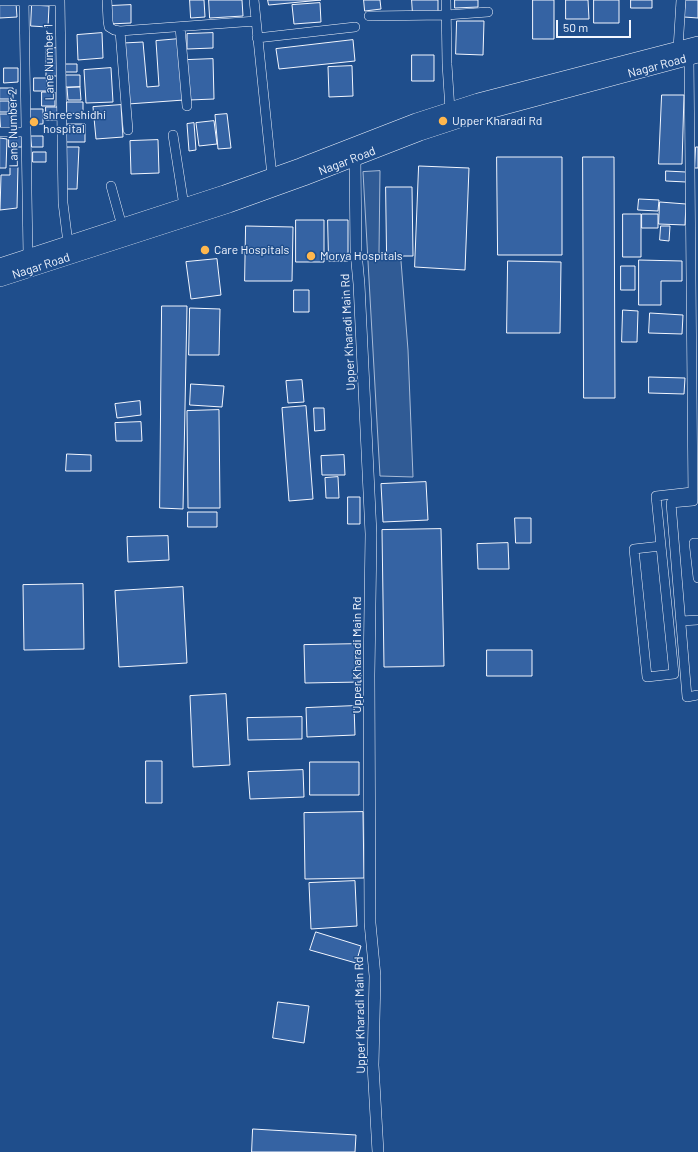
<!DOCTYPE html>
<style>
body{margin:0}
#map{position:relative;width:698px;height:1152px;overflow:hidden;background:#1f4e8c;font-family:Barlow,sans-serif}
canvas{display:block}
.scale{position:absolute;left:556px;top:20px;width:75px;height:18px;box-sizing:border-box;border:2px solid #f2f6ff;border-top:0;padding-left:5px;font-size:12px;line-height:14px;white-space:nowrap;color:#f2f6ff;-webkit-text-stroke:3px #1f4e8c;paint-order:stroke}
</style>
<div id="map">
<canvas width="698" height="1152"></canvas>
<div class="scale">50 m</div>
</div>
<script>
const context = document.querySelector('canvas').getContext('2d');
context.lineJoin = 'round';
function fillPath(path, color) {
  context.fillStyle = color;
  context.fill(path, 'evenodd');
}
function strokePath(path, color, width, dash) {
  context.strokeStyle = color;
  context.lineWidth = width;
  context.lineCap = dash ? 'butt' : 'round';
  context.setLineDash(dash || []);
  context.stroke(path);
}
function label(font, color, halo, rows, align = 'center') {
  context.font = font + ' Barlow,sans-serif';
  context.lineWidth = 3;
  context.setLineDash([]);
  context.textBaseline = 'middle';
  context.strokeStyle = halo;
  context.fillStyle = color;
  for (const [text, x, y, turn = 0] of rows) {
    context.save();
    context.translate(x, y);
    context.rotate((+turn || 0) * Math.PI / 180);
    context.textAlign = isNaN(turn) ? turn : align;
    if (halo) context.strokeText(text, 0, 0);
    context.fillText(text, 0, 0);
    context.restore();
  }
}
const parking = new Path2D(`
 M380,171L379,253L401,261L408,350L413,477L380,476L363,172Z`);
fillPath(parking, '#305b95');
strokePath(parking, '#a8bbd7', 1);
const building = new Path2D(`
 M190,0H204L205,17L191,18Z
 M209,0H242L243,16L210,18Z
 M268,0H321L269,5Z
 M364,0H380L381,9L365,11Z
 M412,0H438V14L413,15Z
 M455,0H478V7L455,8Z
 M533,0H554V39H533Z
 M566,0H588L589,19H566Z
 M594,0H619V23H594Z
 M631,0H652V8H631Z
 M686,0H698V18L684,17Z
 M0,3H16L17,17L0,18Z
 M320,3L321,22L294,24L292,5Z
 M32,5L49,6L48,27L31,26Z
 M131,5V23L109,24V6Z
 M457,21H484L483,55L456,54Z
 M102,33L103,58L78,60L77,35Z
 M213,33V48L187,49V34Z
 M179,39L184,100L128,104L123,43L143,42L147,87L159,86L156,41Z
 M353,40L355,61L279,69L276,49Z
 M57,48V76H46V49Z
 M412,55H434V81H412Z
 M213,59L214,99L189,100L187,60Z
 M64,64H77V72H64Z
 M352,66L353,96L329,97L328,67Z
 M4,68H18V82L4,83Z
 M111,68L113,102L86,103L84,70Z
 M66,75H80V87H66Z
 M34,78H47V91H34Z
 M80,87L81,100H68L67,88Z
 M0,88H13V99H0Z
 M42,92H55V106H42Z
 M662,95H684L682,164H659Z
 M0,101H9V112H0Z
 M67,102H83V113L67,114Z
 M121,105L123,137L96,139L93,107Z
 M46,107H60V120H46Z
 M30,109H43V124H30Z
 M0,114H11L12,129H1Z
 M227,114L231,148L218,149L215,115Z
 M214,121L217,144L199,146L196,123Z
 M194,123L196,150L189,151L187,124Z
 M64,124H85V142H64Z
 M9,133H22V147H9Z
 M31,136H43V147H32Z
 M0,138L7,139L6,168H0Z
 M158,140L159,173L131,174L130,141Z
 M66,147H79L77,189H65Z
 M696,147H698V168H695Z
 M33,152H46V162H33Z
 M497,157H562V255H498Z
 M583,157H614L615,398H584Z
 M18,166L17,208L0,210L1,175H10V167Z
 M419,166L469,168L465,270L415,267Z
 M666,171L686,172V182L666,181Z
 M386,187H412L413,256H387Z
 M639,199L659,200L658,211L638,210Z
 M660,202L686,204L685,225L659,224Z
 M623,214H641V257H623Z
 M642,214H658V228H642Z
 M296,220H324V262H296Z
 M328,220H348V261H329Z
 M246,226L293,227L292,281H245Z
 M661,226H670L669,241L660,240Z
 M217,259L221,295L191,299L186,262Z
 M639,260L682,261V281H661V305H639Z
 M508,261L561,262L560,333H507Z
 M621,266H635V290H621Z
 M294,290H309V312H294Z
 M162,306H187L183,509L160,508Z
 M190,308L220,309L219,355H189Z
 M623,310L638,311L637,342H622Z
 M650,313L683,315L682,334L649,333Z
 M649,377L685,378L684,394L649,393Z
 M302,380L304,402L288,403L286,381Z
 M191,384L224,386L222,407L190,405Z
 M140,401L141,415L117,418L115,404Z
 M306,406L313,499L289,501L282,408Z
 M314,408H324L325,430L315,431Z
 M219,410L220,508H188L187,411Z
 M141,422L142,441H116L115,423Z
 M67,454L91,455V471H66Z
 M344,455L345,475H322L321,456Z
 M338,477L339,498H326L325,478Z
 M426,482L428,520L383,522L381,484Z
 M348,497H360V524H348Z
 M188,512H217V527H188Z
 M515,518H531V543H516Z
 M441,529L444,666L384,667L382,530Z
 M168,536L169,560L128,562L127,537Z
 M508,543L509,569H478L477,544Z
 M83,584L84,649L24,650L23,585Z
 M183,587L187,663L119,667L115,591Z
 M360,644L361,682L305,683L304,645Z
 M487,650H532V676H487Z
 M226,694L230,765L193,767L190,696Z
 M354,706L355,735L307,737L306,708Z
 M302,717V739L248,740L247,718Z
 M146,761H162V803H146Z
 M310,762H359V795H310Z
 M303,770L304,797L250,799L248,772Z
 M363,812L364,878L305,879L304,813Z
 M355,881L357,926L311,929L309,883Z
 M316,932L361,946L356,963L310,950Z
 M278,1002L309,1006L304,1043L273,1038Z
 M253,1129L356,1135L355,1152H252Z`);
fillPath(building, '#3563a3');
strokePath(building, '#f2f6ff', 1);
const minor = new Path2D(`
 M24,0L28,256
 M60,0L63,203L68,243
 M107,0L108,21L109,27L114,30L120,31L256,21
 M254,0L272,176
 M446,0L447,64L450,110
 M0,1H60
 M369,16L446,15L488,12
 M180,27L187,106
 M120,31L128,130
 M257,38L355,27
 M678,49L681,0
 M689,57L693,501L671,503L687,697L698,695
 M0,132H25
 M173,135L184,206
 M111,186L122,226
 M698,543H694L698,578
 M661,546L674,674L647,677L634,549L661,546L656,496L692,492
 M681,621L698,620`);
const tertiary = new Path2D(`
 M355,158L356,252L359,284L371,534L369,675L370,923L375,976L373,1065L378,1152`);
const trunk = new Path2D(`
 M0,266L224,193L300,166L416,121L478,101L698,44
 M0,279L229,205L304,178L420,133L478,114L698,55`);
strokePath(minor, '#f2f6ff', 10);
strokePath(tertiary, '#f2f6ff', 12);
strokePath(trunk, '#f2f6ff', 16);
strokePath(minor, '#1f4e8c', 9);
strokePath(tertiary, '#1f4e8c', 11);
strokePath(trunk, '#1f4e8c', 15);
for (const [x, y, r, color] of [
 [443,121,5,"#ffb74d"],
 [34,122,5,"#ffb74d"],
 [205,250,5,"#ffb74d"],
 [311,256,5,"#ffb74d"]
]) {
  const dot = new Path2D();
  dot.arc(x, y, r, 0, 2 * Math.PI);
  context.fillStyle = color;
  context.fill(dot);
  strokePath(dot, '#1f4e8c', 1.5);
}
label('12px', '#f2f6ff', '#1f4e8c', [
 ["Lane Number 1",49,62,-91],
 ["Nagar Road",657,66,-15],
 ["Lane Number 2",13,128,-91],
 ["Nagar Road",347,161,-21],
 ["Nagar Road",41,266,-18],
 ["Upper Kharadi Main Rd",348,332,-93],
 ["Upper Kharadi Main Rd",357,655,-90],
 ["Upper Kharadi Main Rd",360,1015,-91]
]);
label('12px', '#f2f6ff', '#1f4e8c', [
 ["shree shidhi",43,115],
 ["hospital",43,129],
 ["Upper Kharadi Rd",452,121],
 ["Care Hospitals",214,250],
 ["Morya Hospitals",320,256]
], 'left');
</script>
